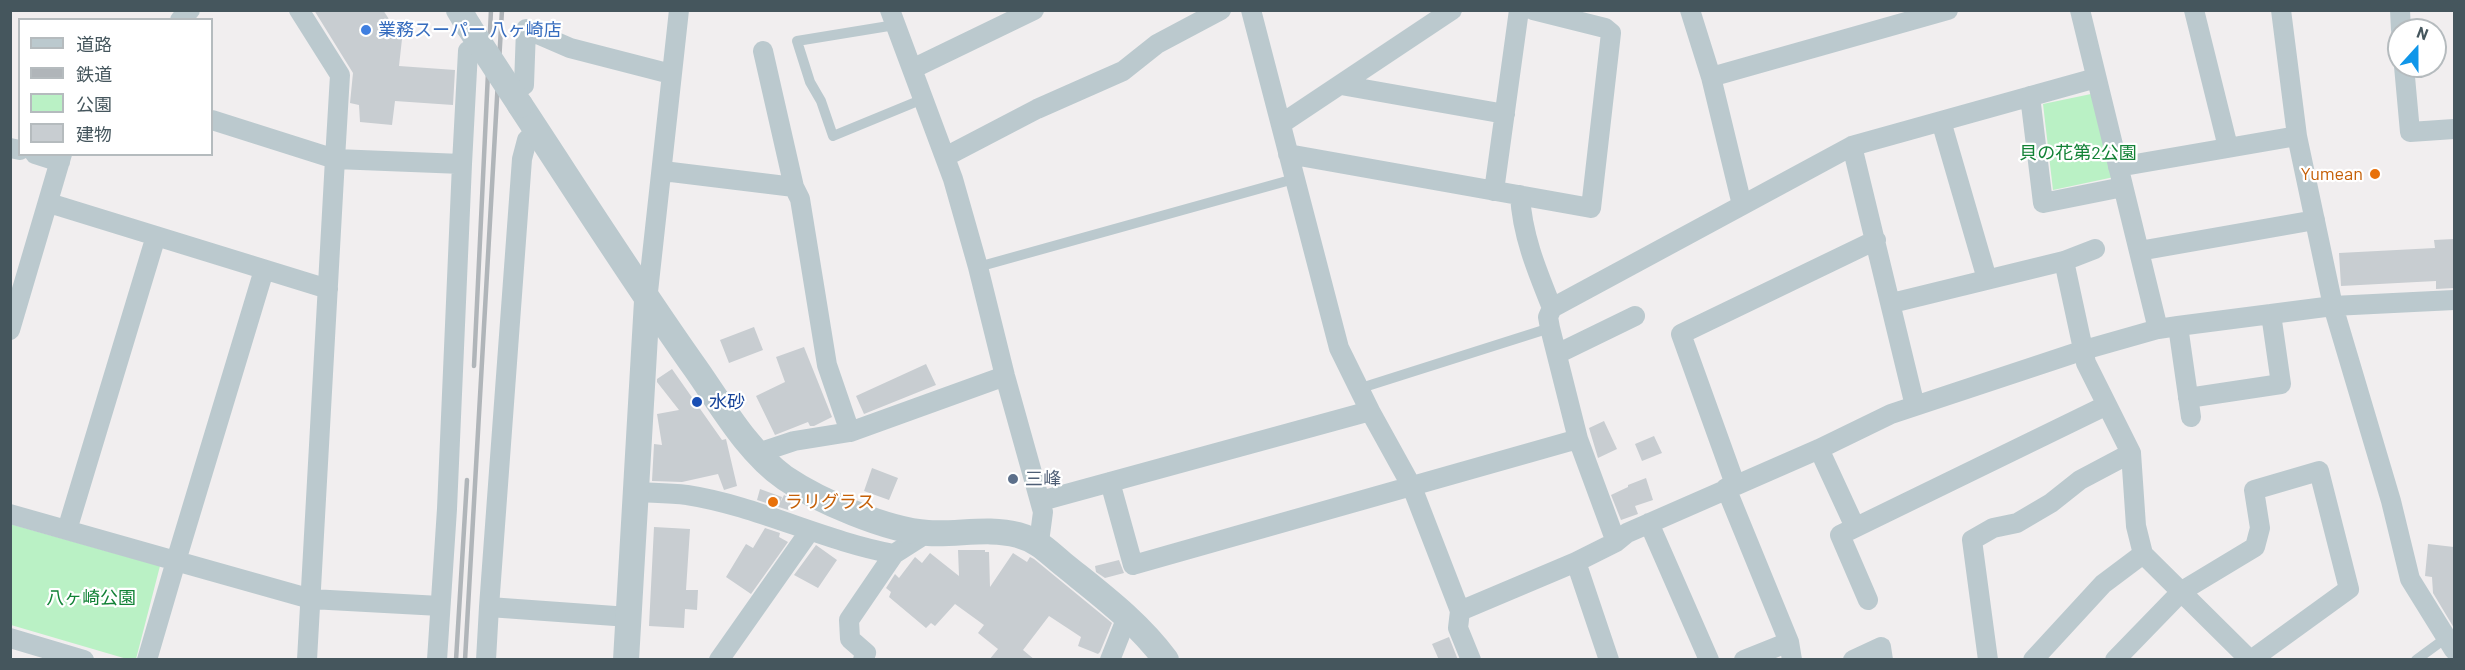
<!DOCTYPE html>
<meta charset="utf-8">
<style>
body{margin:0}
#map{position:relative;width:2465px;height:670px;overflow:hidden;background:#f1eeef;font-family:Barlow,"Noto Sans JP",sans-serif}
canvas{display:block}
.frame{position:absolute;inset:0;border:12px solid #45565d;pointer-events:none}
.legend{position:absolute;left:18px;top:18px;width:195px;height:138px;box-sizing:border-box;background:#fff;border:2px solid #b5bbbe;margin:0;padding:8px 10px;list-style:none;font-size:18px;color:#45565d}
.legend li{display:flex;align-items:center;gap:12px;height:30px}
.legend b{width:30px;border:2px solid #b5bbbe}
.north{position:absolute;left:2387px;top:18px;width:60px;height:60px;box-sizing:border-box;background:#fff;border:2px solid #b5bbbe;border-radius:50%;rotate:21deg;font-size:16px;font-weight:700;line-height:24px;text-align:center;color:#45565d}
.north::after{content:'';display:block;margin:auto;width:21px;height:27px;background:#1096e9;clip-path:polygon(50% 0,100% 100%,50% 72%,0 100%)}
</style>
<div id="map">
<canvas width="2465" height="670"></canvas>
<div class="frame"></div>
<ul class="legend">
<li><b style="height:8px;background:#bbc9ce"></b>道路</li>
<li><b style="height:8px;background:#b0b5b9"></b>鉄道</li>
<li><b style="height:16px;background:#baf1c5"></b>公園</li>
<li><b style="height:16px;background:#c8cdd1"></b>建物</li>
</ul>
<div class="north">N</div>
</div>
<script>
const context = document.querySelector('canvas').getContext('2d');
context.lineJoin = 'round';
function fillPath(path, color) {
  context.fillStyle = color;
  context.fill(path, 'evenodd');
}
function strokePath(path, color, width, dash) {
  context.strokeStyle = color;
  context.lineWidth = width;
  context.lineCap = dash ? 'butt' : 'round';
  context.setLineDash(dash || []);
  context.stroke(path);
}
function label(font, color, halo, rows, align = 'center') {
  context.font = font + ' Barlow,"Noto Sans JP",sans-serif';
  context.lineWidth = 4.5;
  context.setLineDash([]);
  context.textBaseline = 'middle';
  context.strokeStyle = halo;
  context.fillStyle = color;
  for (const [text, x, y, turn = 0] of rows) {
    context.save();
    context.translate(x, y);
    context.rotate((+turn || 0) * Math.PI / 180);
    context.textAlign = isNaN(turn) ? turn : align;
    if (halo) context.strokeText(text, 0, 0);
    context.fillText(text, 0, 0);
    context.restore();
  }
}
fillPath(new Path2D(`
 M2091,94L2114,177L2053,190L2043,104Z
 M10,524L160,566L136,659H127L11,625Z`), '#baf1c5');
fillPath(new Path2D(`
 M314,10H383L402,39L399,66L455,70L453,105L395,101L392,125L360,122L359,105L350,103L353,73Z
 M2454,239V288L2436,289V281L2341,286L2339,253L2435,248L2434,240Z
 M754,327L763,350L729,363L720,340Z
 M804,347L832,417L814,426H810L808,422L775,435L756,396L785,382L776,357Z
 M926,364L936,385L864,414L856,396Z
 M672,369L722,440L726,439L737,486L724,490L718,474L682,482L652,481L654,444L662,445L657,414L679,410L657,382V379Z
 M1604,421L1617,449L1598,458L1589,428Z
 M1654,436L1662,453L1642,461L1635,444Z
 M872,468L898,478L889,500L864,491Z
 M1646,478L1653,500L1635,506L1638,514L1621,520L1611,495L1628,487V485Z
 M760,489L782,497L780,503L784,495L792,500L788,510L757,500Z
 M654,527L690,529L686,590H698L697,610L685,609L684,628L649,626Z
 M765,528L780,533L779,537L788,542L751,594L726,577L746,544L753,548Z
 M2428,544L2454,547V628L2433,593L2432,577L2425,576Z
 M816,545L837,560L818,588L794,575Z
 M958,550H985V552H989L990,587L1013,553L1027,562L1030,557L1034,559L1112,623L1100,652L1098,654L1078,646L1081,637L1049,616L1023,650L1035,660H989L998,649L978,633L984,625L955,604L935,626L931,623L926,628L889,597L891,592L886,588L895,574L899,578L915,557L922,563L930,553L959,576Z
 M1119,560L1124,573L1105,578L1096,572L1095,566Z
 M1449,637L1458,660H1439L1432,644Z`), '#c8cdd1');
strokePath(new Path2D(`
 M895,25L797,41L810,82L821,101L833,136L923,99
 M978,267L1294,179
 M1361,388L1550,328
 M2416,660L2446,638`), '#bbc9ce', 10);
strokePath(new Path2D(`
 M890,10L953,179L978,267L1005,376L1043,512L1039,542
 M1251,10L1339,348L1370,411
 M1690,10L1711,77L1742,205
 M2080,10L2158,329
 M2194,10L2228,147
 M2281,10L2297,136L2333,306L2391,501L2410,579L2454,650
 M2400,10L2401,30
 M180,20L190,10
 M763,51L794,187L800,199L827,365L850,432
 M2404,66L2410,132L2454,129
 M912,69L1034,10
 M1711,77L1948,10
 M1341,85L1505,114
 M512,93L524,85L526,29L570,48L671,74
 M2030,96L2043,203L2123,187
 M212,120L335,159L340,75L299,10
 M1941,121L1987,279
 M1281,124L1452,10
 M537,131L527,140L522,159L489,607L629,617
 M1852,146L1915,406
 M10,148L20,150
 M35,154L60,162
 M1288,154L1591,208L1611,33L1605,28L1533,10
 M945,157L1037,109L1123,71L1157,44L1221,10
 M2118,167L2297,136
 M663,171L794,187
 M1494,191L1519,10
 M1520,195C1522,235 1537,271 1552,308L1548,317L1550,328L1578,439L1616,542
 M49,203L328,289
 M2139,251L2315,220
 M2064,261L2086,363L2131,453L2136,526L2143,554L2250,660
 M264,270L176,561L311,599L440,606
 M647,301L679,10
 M1892,303L2064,261L2095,249
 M1552,308L1852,146L2096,78
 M2178,326L2191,417
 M10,330L62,154
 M1557,354L1635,316
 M2188,398L2281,384L2271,314
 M1819,449L1855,527
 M758,453L794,441L850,432L1005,376
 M1110,482L1133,565L1578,439
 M1735,484L1681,334L1876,240
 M1726,488L1789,642L1792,660
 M636,492C653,493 670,493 687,495C758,506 823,541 894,554L927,533
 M1041,501L1370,411L1412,487L1460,611L1458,628L1471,660
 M10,514L176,561L147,660
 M1649,523L1709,660
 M67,530L156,236
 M1576,562L1609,660
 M1868,600L1840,535L2107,405
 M1460,611L1576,562L1616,542L1627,533L1819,449L1891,414L2084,350L2158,329L2178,326L2333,306L2454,300
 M10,638L84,660
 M307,660L335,159L462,164L468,51L480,44
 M437,660L447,509L462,164
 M486,660L489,607
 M719,660L809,532
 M863,660L866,653L850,639L849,620L894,554
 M1110,660L1127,617
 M1744,660L1789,642
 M1853,660L1881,647L1883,660
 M1988,660L1972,540L1993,528L2017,523L2051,503L2080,480L2131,453
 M2033,660L2103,584L2143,554
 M2115,660L2182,591L2255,547L2260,528L2254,490L2319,471L2349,589L2251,660`), '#bbc9ce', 20);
strokePath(new Path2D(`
 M459,10L469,27
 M520,105C578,193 635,283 696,369C722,406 747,451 785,478C819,501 886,530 928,533C957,535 989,527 1018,535C1039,541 1047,551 1063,564C1100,594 1137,621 1166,660
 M626,660L647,301`), '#bbc9ce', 26);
strokePath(new Path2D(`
 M474,366L491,10
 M456,660L467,480
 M465,660L502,10`), '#b0b5b9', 4.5);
strokePath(new Path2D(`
 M469,27L520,105`), '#bbc9ce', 26);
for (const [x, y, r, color] of [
 [366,30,6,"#3f7fe0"],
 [2375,174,6,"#e8710a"],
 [697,402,6,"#1a4fb4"],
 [1013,479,6,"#5c6f8a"],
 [773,502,6,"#e8710a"]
]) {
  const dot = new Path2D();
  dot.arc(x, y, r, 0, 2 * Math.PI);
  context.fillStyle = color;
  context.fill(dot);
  strokePath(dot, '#fff', 2);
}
label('18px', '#366cbe', '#fff', [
 ["業務スーパー 八ヶ崎店",378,30]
], 'left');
label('18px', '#128236', '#fff', [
 ["貝の花第2公園",2078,153],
 ["八ヶ崎公園",91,598]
]);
label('18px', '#c56008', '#fff', [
 ["Yumean",2363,174],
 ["ラリグラス",785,502,"left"]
], 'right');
label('18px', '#164399', '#fff', [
 ["水砂",709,402]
], 'left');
label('18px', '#4e5e75', '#fff', [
 ["三峰",1025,479]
], 'left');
</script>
